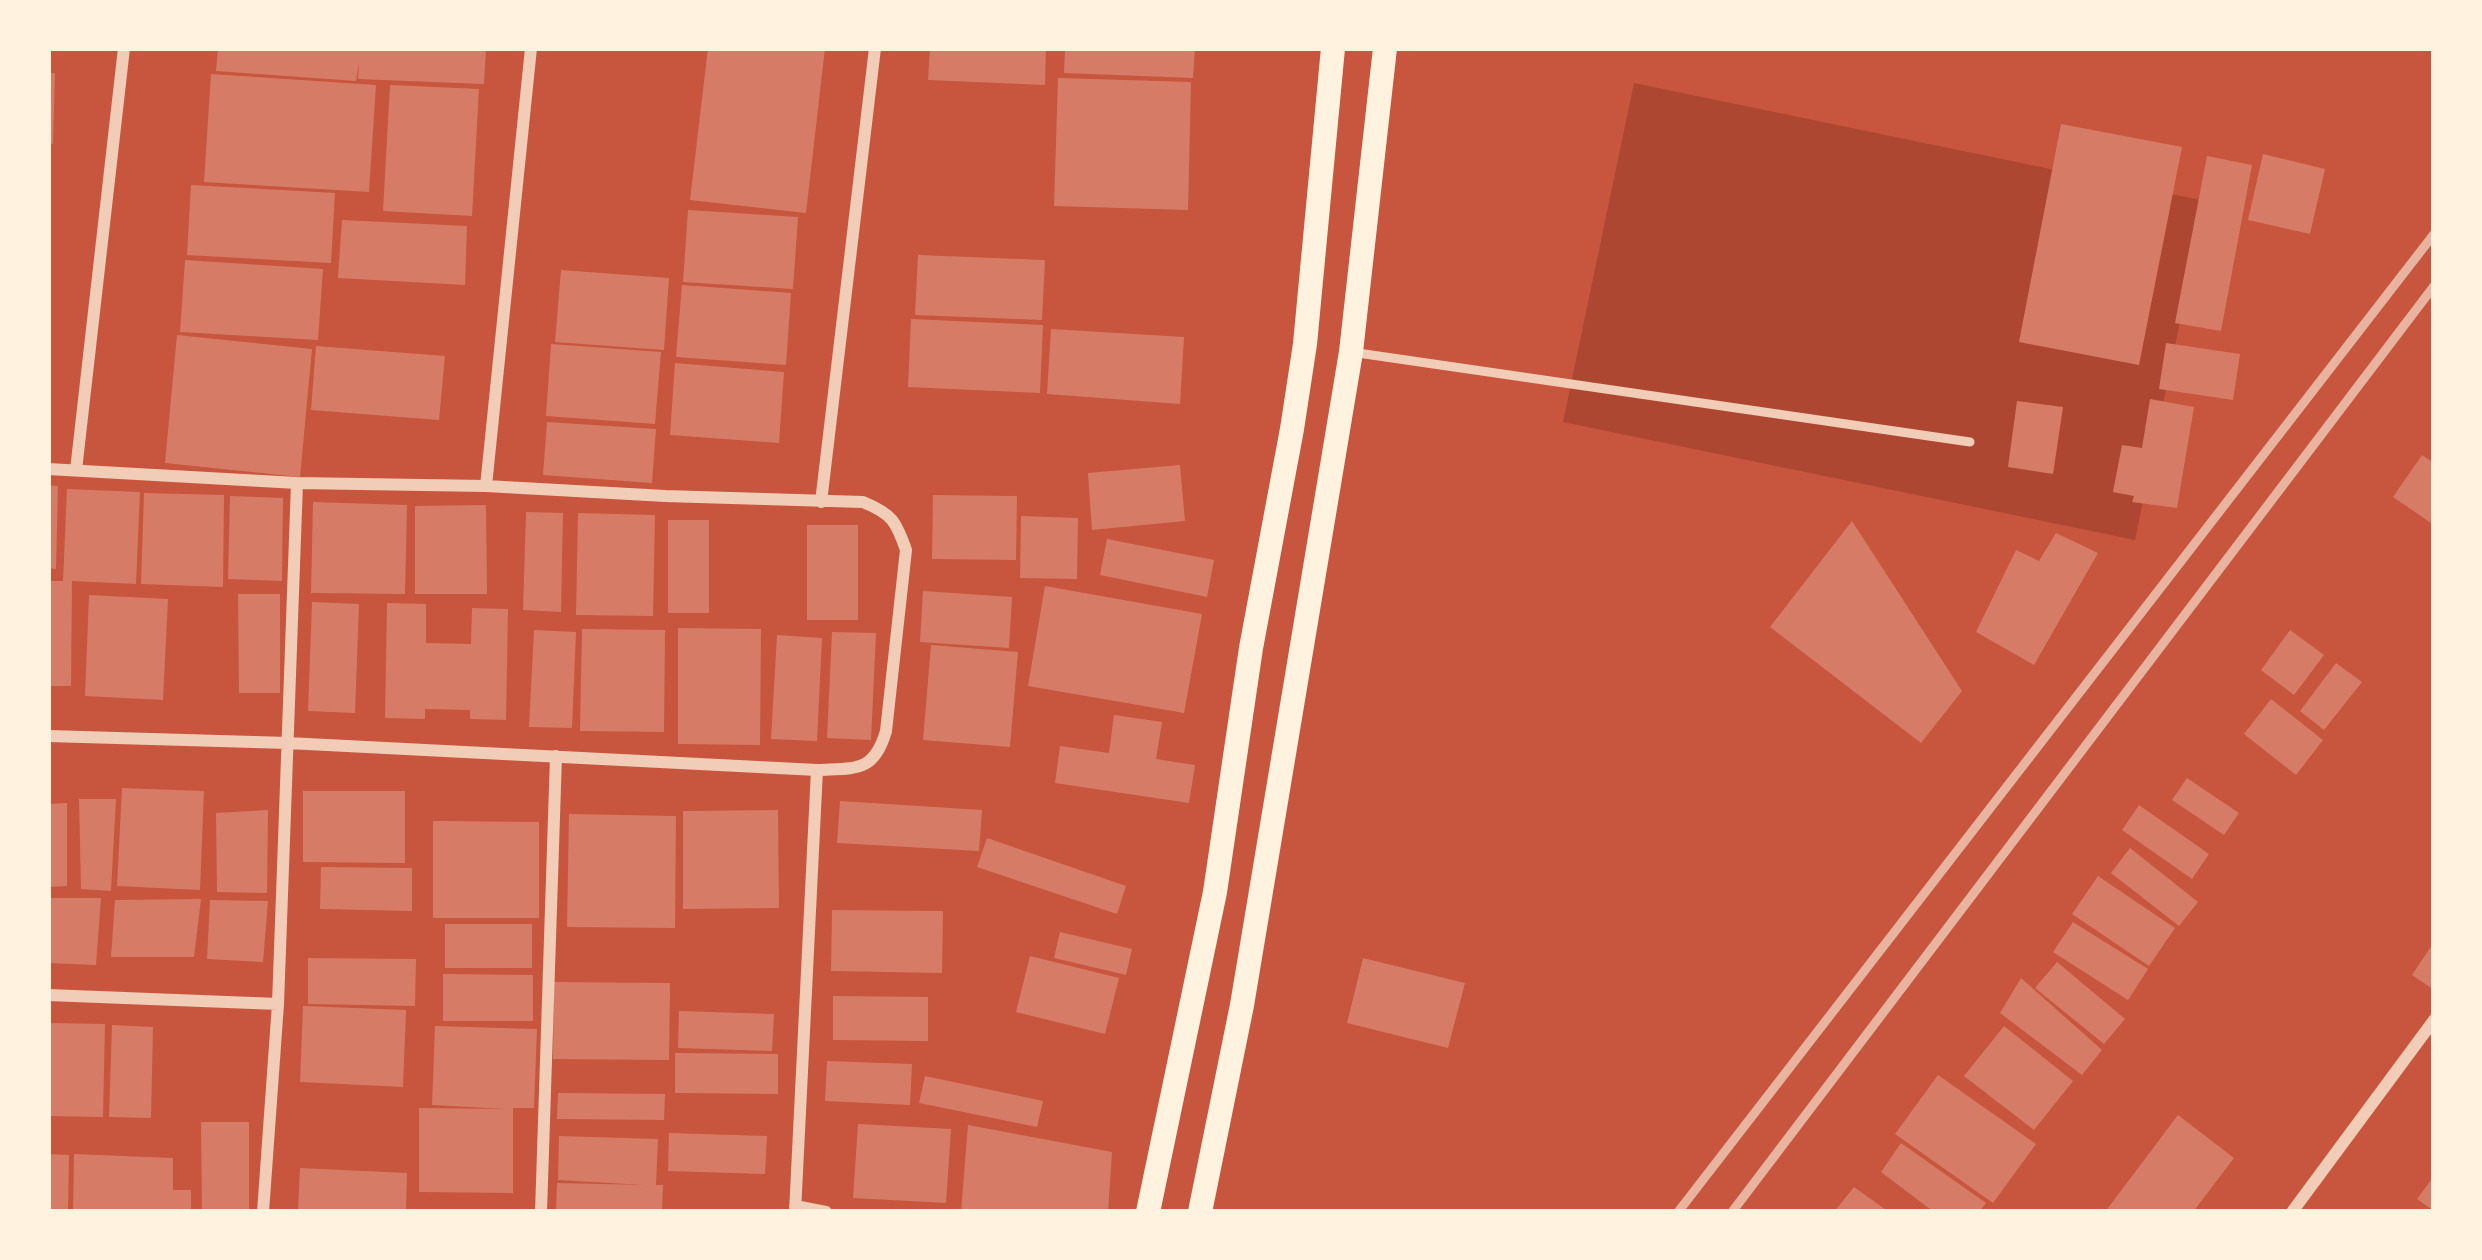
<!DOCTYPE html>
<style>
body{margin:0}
#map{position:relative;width:2482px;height:1260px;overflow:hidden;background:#c8553d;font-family:"Fira Sans",sans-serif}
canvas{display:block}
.frame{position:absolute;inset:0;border:51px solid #fff3e0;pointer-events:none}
</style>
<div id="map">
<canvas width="2482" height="1260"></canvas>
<div class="frame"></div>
</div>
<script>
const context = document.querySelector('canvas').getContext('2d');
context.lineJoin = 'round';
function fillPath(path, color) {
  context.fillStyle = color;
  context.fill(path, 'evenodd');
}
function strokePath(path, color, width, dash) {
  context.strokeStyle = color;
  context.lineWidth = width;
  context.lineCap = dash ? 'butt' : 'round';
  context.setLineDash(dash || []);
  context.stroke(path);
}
fillPath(new Path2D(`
 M1634,83L2205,201L2135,540L1563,422Z`), '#ae4732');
fillPath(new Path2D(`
 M218,48H486L484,84L358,79L359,62L356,81L216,71Z
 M708,48H825L806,213L690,200Z
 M930,48H1046L1045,85L928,80Z
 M1065,48H1195L1193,78L1064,73Z
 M48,73H55L53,144L48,143Z
 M211,74L376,85L369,192L204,182Z
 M1058,78L1191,82L1188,210L1054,206Z
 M390,85L479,89L472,216L383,211Z
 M2061,124L2182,147L2139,365L2019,342Z
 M2263,154L2325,169L2310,234L2248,220Z
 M2207,156L2252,165L2221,331L2175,323Z
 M191,185L335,193L331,263L187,255Z
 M688,210L798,217L793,289L683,282Z
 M342,220L467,226L465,285L338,278Z
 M918,255L1045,260L1042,320L915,315Z
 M185,260L323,269L318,340L180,332Z
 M561,270L669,278L664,350L555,342Z
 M682,285L791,293L786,365L676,357Z
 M911,319L1043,325L1040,393L908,387Z
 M1051,329L1184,337L1180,404L1047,394Z
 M177,335L312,349L300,477L165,463Z
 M2166,343L2240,354L2233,400L2159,389Z
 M551,344L661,352L655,424L546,416Z
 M316,346L445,356L439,420L311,410Z
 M675,363L784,372L779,443L670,435Z
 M2150,399L2194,407L2177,508L2132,502L2134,496L2113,492L2122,445L2142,448Z
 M2017,401L2063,407L2053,474L2008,467Z
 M547,422L656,429L652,483L543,475Z
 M2422,455L2434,463V525L2393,497Z
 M1180,465L1185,521L1092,530L1088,473Z
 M48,485L58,486L56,569L48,568Z
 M67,489L140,492L136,584L72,581L71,686H48V581H63Z
 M144,493L224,495L223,587L141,584Z
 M933,495L1017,496L1016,560L932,559Z
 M230,496L283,498L282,581L228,579Z
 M313,502L407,505L405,594L311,593Z
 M486,505L487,594H415V506Z
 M526,512L563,513L561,612L523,610Z
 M578,513L655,515L653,616L576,615Z
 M1021,516L1078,518L1077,579L1020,578Z
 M668,520H709V613H668Z
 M1852,521L1962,691L1921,743L1770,627Z
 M807,525H858V620H807Z
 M2056,533L2098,553L2034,665L1976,632L2016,550L2039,561Z
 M1107,539L1214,560L1207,597L1100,575Z
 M1045,586L1202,614L1184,713L1028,686Z
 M923,591L1012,597L1009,648L920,642Z
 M238,594H280V693H239Z
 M89,595L168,599L163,700L85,696Z
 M312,602L359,604L355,713L308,711Z
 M387,603L426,604V643L471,644L472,608L508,609L506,720L470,719V710L425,709V719L385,718Z
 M678,628L761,629L760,745L678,744Z
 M582,629L665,630L664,732L580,731Z
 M534,630L576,632L572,728L529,727Z
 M2290,630L2324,655L2294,695L2261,670Z
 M832,632L876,633L871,740L827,738Z
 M777,635L822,638L817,741L771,739Z
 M931,645L1018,652L1010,747L923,740Z
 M2336,663L2362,682L2324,730L2300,711Z
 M2271,699L2323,740L2296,775L2244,734Z
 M1114,715L1162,722L1156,759L1195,765L1189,803L1055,783L1060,746L1109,753Z
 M2187,778L2239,813L2224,835L2172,800Z
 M122,788L204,791L200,890L117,886Z
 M303,791H405V863L303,862Z
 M79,799H116L111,891L81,889Z
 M840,801L982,810L979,851L837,843Z
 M67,803V886L48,887V804Z
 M2139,805L2209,854L2192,879L2122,830Z
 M268,810L267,893L217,892L216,813Z
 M778,810L779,908L683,909V811Z
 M569,814L676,816L675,928L567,927Z
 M433,821L539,822V918H433Z
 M987,838L1126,886L1117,914L977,867Z
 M2130,848L2198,902L2179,926L2111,873Z
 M321,867L412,868V911L320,909Z
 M2098,876L2175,928L2149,966L2072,914Z
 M48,898H101L96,965L48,963Z
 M201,899L194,957H111L115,900Z
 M210,900L268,901L263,962L207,959Z
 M832,910L943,911L942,973L831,971Z
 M2073,922L2148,969L2128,1000L2053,952Z
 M445,924H532V968H445Z
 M1060,932L1132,949L1126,975L1054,958Z
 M2434,942V990L2412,975Z
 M1030,956L1119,978L1105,1034L1016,1012Z
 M308,958L416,959L415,1006L308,1004Z
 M1363,958L1465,983L1448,1048L1347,1023Z
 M2057,962L2125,1019L2104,1044L2035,988Z
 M443,974L533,975V1021H443Z
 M2021,978L2102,1050L2082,1075L2000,1013Z
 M554,982L670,983L669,1060L553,1059Z
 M833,996L928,997V1041L833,1040Z
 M303,1006L406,1010L403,1087L300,1082Z
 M679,1011L774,1014L772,1051L678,1048Z
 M48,1023L105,1024L103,1117L48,1116Z
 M112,1025L153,1027L151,1118L109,1117Z
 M435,1026L537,1029L534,1108H513V1193L419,1192V1108L507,1109L432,1105Z
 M2004,1026L2073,1081L2034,1130L1964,1076Z
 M675,1053L778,1054V1094L675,1093Z
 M827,1061L912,1064L910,1105L825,1101Z
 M1938,1075L2036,1144L1993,1203L1895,1134Z
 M925,1076L1043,1101L1037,1127L919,1103Z
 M558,1093L665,1094L664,1120L557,1119Z
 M2178,1115L2234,1158L2193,1212H2105Z
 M201,1122H249V1212H202Z
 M858,1124L951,1129L946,1203L853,1198Z
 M968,1125L1112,1152L1108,1212H961Z
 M669,1133L767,1136L765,1174L668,1171Z
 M559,1136L658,1139L656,1185H663L662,1212H556L557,1183L645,1185L558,1180Z
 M1901,1143L1986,1203L1979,1212H1934L1881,1172Z
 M48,1154L69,1155L68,1212H48Z
 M74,1154L173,1158V1190H191V1212H73Z
 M300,1168L407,1173L406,1212H298Z
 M2434,1176V1211L2417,1199Z
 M1854,1187L1889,1212H1834Z`), '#d67c66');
strokePath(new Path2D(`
 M1351,352L1970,442`), '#f1ccb7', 9);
strokePath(new Path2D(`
 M48,469L297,483L486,486L665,496L863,502C892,514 896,521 906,550L886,731C874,773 855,768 817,770L288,743L48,736
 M76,470L124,48
 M486,486L531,48
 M821,502L875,48
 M48,995L278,1004
 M795,1206L826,1212
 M263,1212L278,1004L297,483
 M541,1212L556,756
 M795,1212L817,770
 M2292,1212L2434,1020`), '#f1ccb7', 12);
strokePath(new Path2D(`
 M1148,1212L1215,892L1251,648L1292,429L1305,344L1333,48
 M1200,1212L1242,1005L1351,352L1385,48`), '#fff3e0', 24);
strokePath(new Path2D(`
 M1678,1212L2434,234
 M1732,1212L2434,286`), '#e9b49f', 9);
</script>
